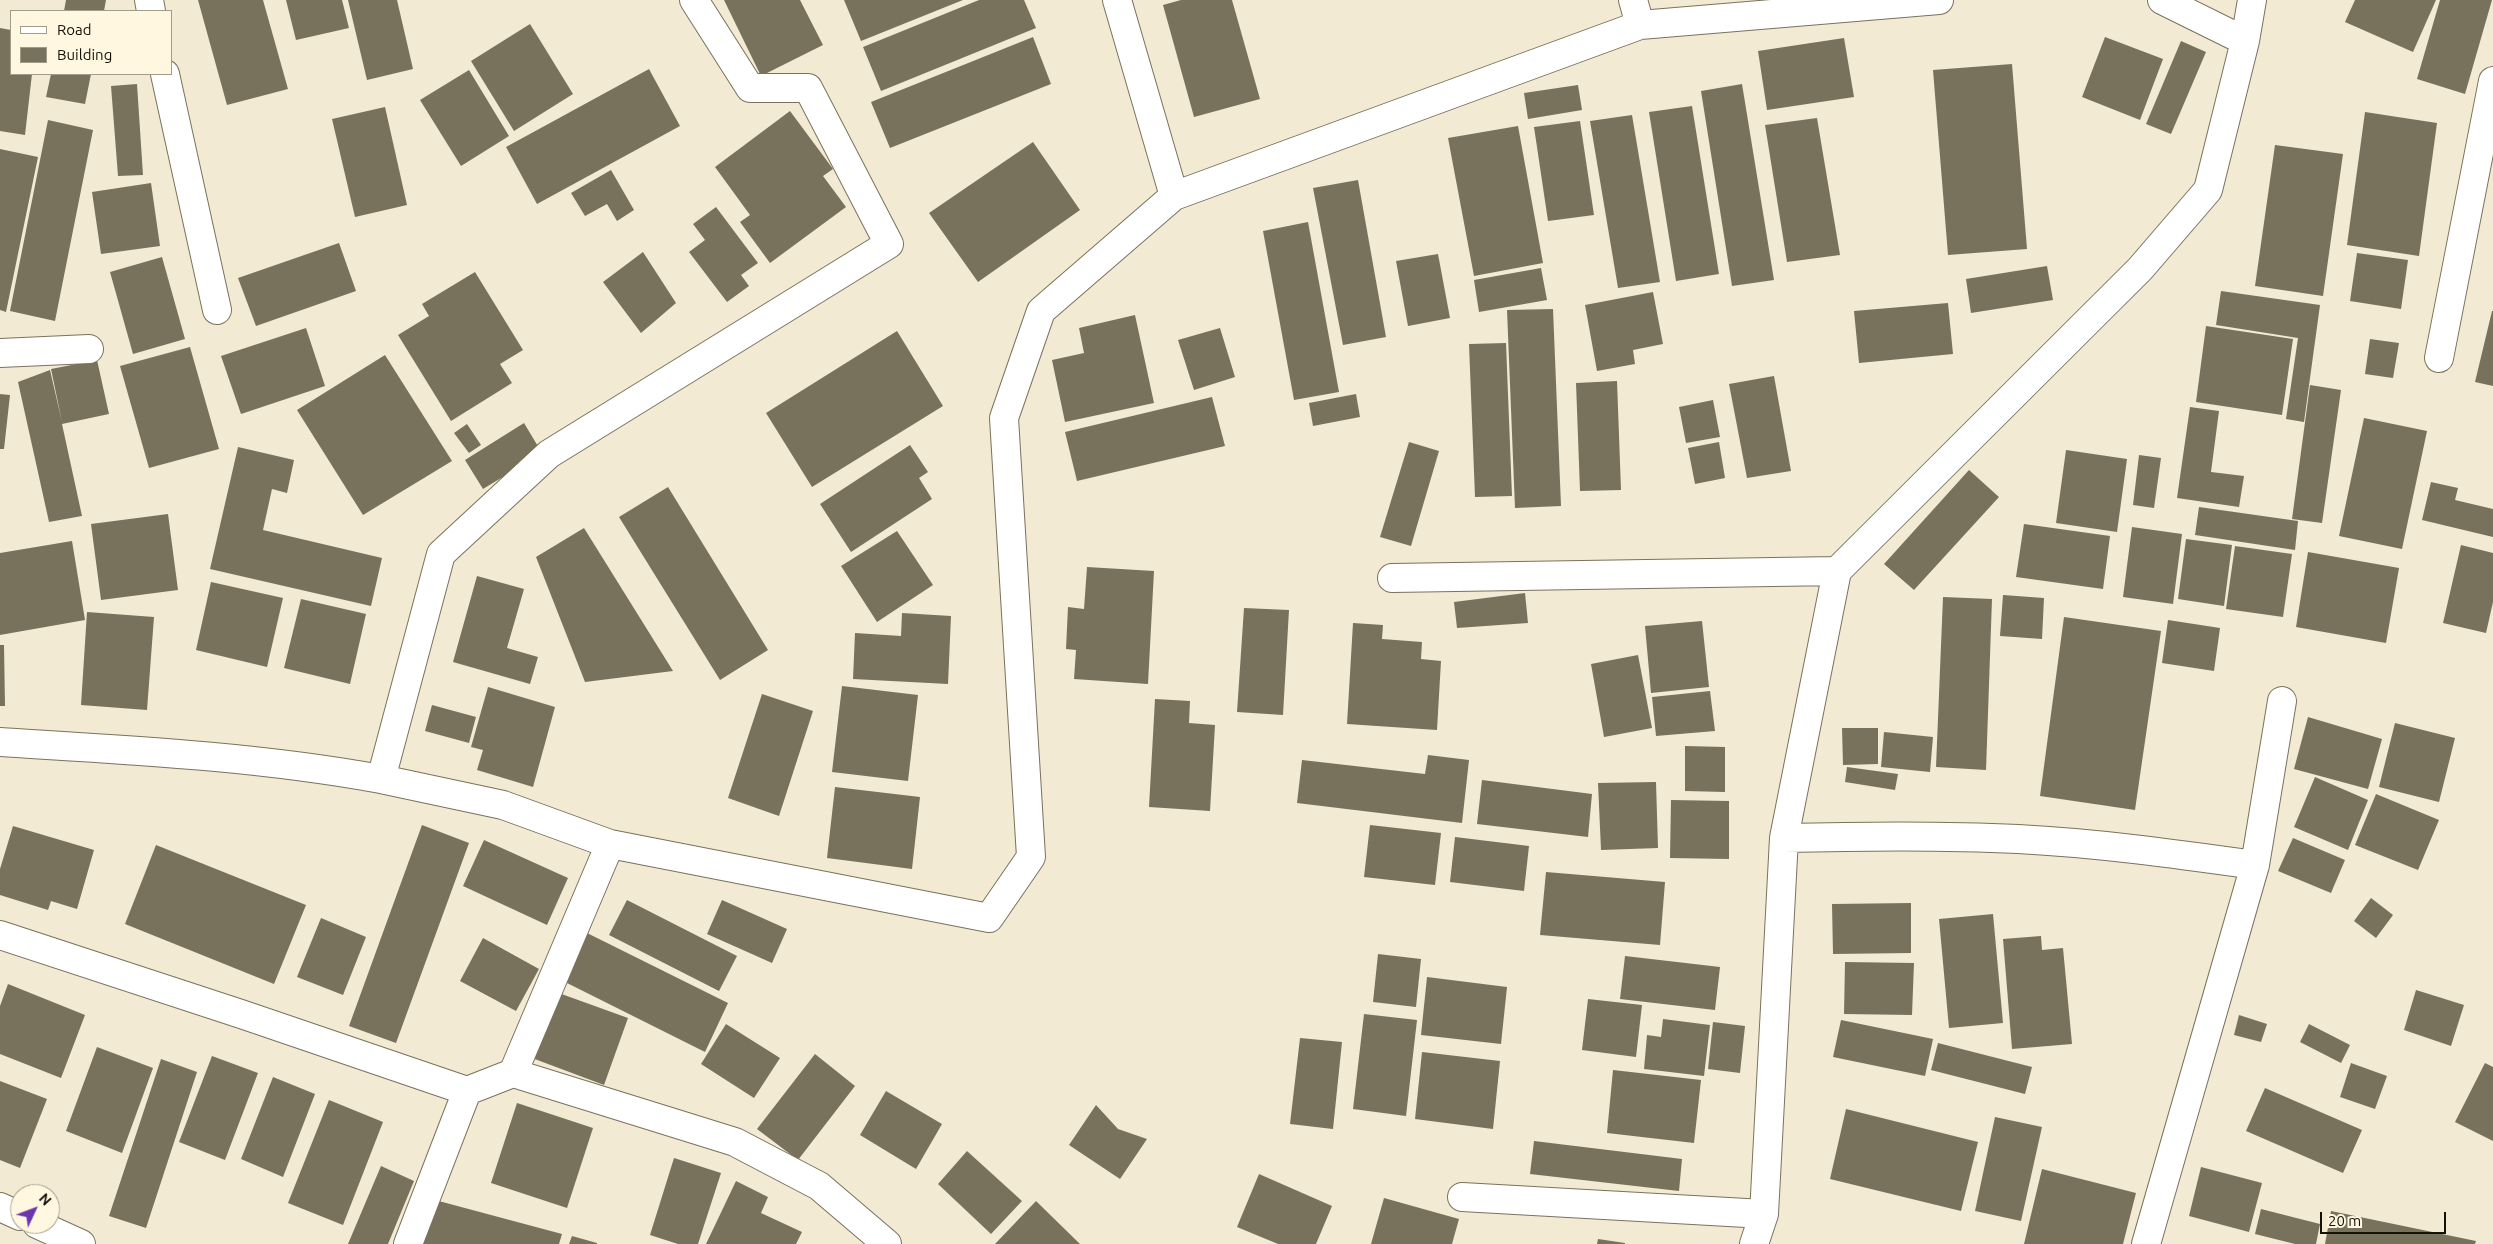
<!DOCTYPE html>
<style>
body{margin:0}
#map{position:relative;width:2493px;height:1244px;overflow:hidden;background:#f2ead3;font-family:Ubuntu,sans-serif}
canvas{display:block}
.legend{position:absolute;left:10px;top:10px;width:162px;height:65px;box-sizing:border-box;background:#fff7e0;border:1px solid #a19b8a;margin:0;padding:6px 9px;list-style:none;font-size:15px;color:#141109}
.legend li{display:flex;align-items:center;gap:10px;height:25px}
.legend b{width:25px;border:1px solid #a19b8a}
.north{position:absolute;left:10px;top:1184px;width:50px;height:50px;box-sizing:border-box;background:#fff7e0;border:1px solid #a19b8a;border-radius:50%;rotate:47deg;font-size:14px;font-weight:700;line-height:20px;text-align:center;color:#141109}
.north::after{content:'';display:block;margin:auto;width:18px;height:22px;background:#6c36ac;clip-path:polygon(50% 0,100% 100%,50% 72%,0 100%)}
.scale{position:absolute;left:2320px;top:1212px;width:126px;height:22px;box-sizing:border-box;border:2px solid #141109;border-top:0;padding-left:6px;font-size:15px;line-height:18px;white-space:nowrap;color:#141109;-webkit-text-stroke:4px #fff7e0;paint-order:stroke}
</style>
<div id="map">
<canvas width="2493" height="1244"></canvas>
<ul class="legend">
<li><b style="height:6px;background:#fff"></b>Road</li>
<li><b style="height:14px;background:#78725d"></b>Building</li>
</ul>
<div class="north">N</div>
<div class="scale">20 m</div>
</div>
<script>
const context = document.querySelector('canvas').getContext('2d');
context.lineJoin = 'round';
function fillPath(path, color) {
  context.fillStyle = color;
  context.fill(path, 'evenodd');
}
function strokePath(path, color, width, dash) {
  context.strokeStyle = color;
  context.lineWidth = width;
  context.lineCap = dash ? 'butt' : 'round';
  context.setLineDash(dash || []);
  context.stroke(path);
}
fillPath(new Path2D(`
 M66,0H106L104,11H64Z
 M198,0H263L288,89L227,105Z
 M286,0H342L349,28L296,40Z
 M348,0H397L413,69L367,80Z
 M724,0H800L823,45L761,76Z
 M844,0H963L861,41Z
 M979,0H1024L1036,28L881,91L863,47Z
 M1181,0H1232L1260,99L1194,117L1163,5Z
 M2355,0H2436L2413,52L2345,22Z
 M2440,0H2492L2465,94L2417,79Z
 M530,24L573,94L514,131L471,61Z
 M0,28L11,30V74H32L25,135L0,131Z
 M1033,37L1051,84L890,148L871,102Z
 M2105,37L2163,59L2140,120L2082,97Z
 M1844,38L1854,97L1767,110L1758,51Z
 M2181,41L2206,52L2171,134L2146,124Z
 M2012,64L2027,249L1948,255L1933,70Z
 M649,69L680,126L537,204L506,147Z
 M469,70L509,136L461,166L420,100Z
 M51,74H91L85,104L46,97Z
 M137,84L143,175L118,176L111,86Z
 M1742,84L1774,280L1732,286L1701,91Z
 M1578,85L1582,110L1528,119L1524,93Z
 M1692,106L1719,274L1676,281L1649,112Z
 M385,107L407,205L355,217L332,119Z
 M790,111L833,169L823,176L846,207L770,263L740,222L750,215L715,167Z
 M2365,112L2437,123L2419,256L2347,245Z
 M1632,115L1660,282L1618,288L1590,121Z
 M1817,118L1840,255L1787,262L1765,125Z
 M48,120L93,130L55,321L10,311Z
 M1580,121L1594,215L1548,221L1534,127Z
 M1518,126L1543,263L1474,276L1448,138Z
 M1033,142L1080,210L978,282L929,213Z
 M2275,145L2343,154L2323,296L2255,286Z
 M0,149L38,157L6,312L0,310Z
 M611,170L634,210L617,221L607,204L585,216L571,193Z
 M1358,180L1386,337L1343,345L1313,188Z
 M151,183L160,246L101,254L92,192Z
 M716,207L758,263L741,275L749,286L727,302L689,252L705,240L693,224Z
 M1308,222L1339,392L1294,400L1263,231Z
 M339,243L356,291L256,326L238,278Z
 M643,252L676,303L641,333L603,282Z
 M2357,253L2408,260L2401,309L2350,301Z
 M1438,254L1450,318L1408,326L1396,261Z
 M162,257L185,339L133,354L110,272Z
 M2047,266L2053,300L1971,313L1966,279Z
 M1541,268L1547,300L1479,312L1474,280Z
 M475,272L523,350L500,364L512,383L451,421L398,335L429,316L422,304Z
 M2221,291L2320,305L2304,422L2286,419L2298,338L2216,325Z
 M1653,292L1663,344L1633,350L1635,364L1597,371L1585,305Z
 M1948,303L1953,354L1859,363L1854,311Z
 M1553,309L1561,506L1515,508L1507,310Z
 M2492,311H2493V386L2475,382Z
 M1135,315L1154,403L1065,422L1052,360L1084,353L1079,328Z
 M2206,326L2293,339L2282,415L2196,402Z
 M306,328L325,386L241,414L221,356Z
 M1220,328L1235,377L1194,390L1178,340Z
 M897,331L943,406L812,487L766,413Z
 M2370,339L2399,343L2393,378L2365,374Z
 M1506,343L1512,496L1475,497L1469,344Z
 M190,347L219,449L149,468L120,366Z
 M385,355L452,461L363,515L297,410Z
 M97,360L109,414L62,424L82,516L49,522L18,382L50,370L62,422L51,369Z
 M1774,376L1791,471L1747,478L1729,384Z
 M1617,381L1621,490L1580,491L1576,383Z
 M2310,385L2341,390L2322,523L2292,519Z
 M0,394L10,395L4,449H0Z
 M1356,394L1360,417L1313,426L1309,403Z
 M1212,397L1225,446L1077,481L1065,432Z
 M1713,400L1720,437L1686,443L1679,407Z
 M2190,407L2219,411L2211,472L2244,476L2239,507L2177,498Z
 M2364,418L2427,431L2402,549L2339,536Z
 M524,423L542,453L483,489L465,460Z
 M467,424L481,445L469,453L454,433Z
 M1409,442L1439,451L1411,546L1380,537Z
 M1719,442L1725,478L1695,484L1688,448Z
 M910,445L928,472L919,478L932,499L851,552L820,504Z
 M238,447L294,460L287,493L272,489L263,530L382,558L371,606L210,569Z
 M2066,450L2127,459L2117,532L2056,523Z
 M2139,455L2161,458L2154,508L2133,505Z
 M1969,470L1999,497L1914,590L1884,564Z
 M2431,482L2458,488L2455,500L2493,509V537L2422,520Z
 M668,487L768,650L720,680L619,517Z
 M2199,507L2298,521L2295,550L2195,535Z
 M168,514L178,590L101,600L91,524Z
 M2024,524L2110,536L2103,589L2016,577Z
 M2132,527L2182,534L2173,604L2123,597Z
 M584,528L673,671L585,682L536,557Z
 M897,531L933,585L877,622L841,566Z
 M2186,539L2232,545L2224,606L2178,599Z
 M72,541L85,620L0,635V553Z
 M2461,545L2493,553V602L2486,633L2443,623Z
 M2235,546L2292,554L2283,617L2226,609Z
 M2308,552L2399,568L2386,643L2296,627Z
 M1087,567L1154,571L1148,684L1074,679L1076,650L1066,649L1068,607L1084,609Z
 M477,576L524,589L507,648L538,657L530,684L453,662Z
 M211,582L283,598L267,667L196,650Z
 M1525,593L1528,623L1457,628L1454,602Z
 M2003,595L2044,598L2042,639L2000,636Z
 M1943,597L1992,599L1986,770L1936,767Z
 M301,599L366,614L350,684L284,668Z
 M1244,608L1289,610L1283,715L1237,712Z
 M87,612L154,617L147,710L81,705Z
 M902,613L951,616L948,684L853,679L855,633L901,636Z
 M2064,617L2161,631L2135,810L2040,796Z
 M2168,620L2220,628L2214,671L2162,663Z
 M1702,621L1709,687L1651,693L1645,626Z
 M1353,623L1383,625L1382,639L1422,642L1421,659L1441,661L1437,730L1347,724Z
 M0,645H4L5,706H0Z
 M1638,655L1652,728L1604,737L1591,664Z
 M842,686L918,695L908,781L832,772Z
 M488,687L555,707L533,787L477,770L483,750L471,747Z
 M1710,691L1715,731L1656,736L1652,697Z
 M762,694L813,711L779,816L728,798Z
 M1155,699L1190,701L1189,723L1215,725L1210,811L1149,807Z
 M432,705L476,717L469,743L425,731Z
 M2308,717L2382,739L2368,789L2294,769Z
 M2395,723L2455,738L2439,802L2379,787Z
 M1842,728H1878V764L1843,765Z
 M1884,732L1933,737L1930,772L1881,767Z
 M1685,746L1725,747V792L1685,791Z
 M1428,755L1469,760L1462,823L1297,803L1302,760L1425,774Z
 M1847,767L1898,774L1895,790L1845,782Z
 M2315,777L2368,800L2348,850L2294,827Z
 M1482,780L1592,794L1588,837L1477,824Z
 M1656,782L1658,848L1601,850L1598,783Z
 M835,787L920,797L912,869L827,858Z
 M2376,794L2439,820L2418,870L2355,845Z
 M1671,800L1729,801V859L1670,858Z
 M422,825L469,843L396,1043L349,1026Z
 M1370,825L1441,833L1435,885L1364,877Z
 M13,826L94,850L77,909L51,901L48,910L0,895V869Z
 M1455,837L1529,846L1524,891L1450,882Z
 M2293,838L2345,860L2331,893L2278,871Z
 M484,840L568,878L547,925L463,886Z
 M156,845L306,905L274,984L125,924Z
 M1546,872L1665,882L1660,945L1540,935Z
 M2371,898L2393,915L2376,938L2354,921Z
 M627,900L737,956L719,991L609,935Z
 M722,900L787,929L772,963L707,934Z
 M1911,903V953L1833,954L1832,904Z
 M1993,914L2003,1023L1949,1028L1939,919Z
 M321,918L366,937L343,995L297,977Z
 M585,932L728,1003L705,1052L561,980Z
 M2041,936L2042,950L2063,948L2072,1044L2012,1049L2003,939Z
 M483,938L539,969L516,1011L460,981Z
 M1378,954L1421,959L1416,1007L1373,1002Z
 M1625,956L1720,967L1715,1010L1620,999Z
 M1845,962L1914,963L1912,1015L1844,1014Z
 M1427,977L1507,987L1501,1044L1421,1035Z
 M8,984L85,1015L61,1078L0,1054V1006Z
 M2416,990L2464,1005L2451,1046L2404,1030Z
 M556,992L628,1018L604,1085L532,1058Z
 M1588,999L1642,1005L1636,1057L1582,1050Z
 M1364,1014L1417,1020L1406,1116L1353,1109Z
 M2239,1015L2267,1024L2261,1042L2234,1035Z
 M1663,1019L1710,1025L1704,1076L1644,1069L1647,1035L1661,1037Z
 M1841,1020L1933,1039L1925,1076L1833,1057Z
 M1713,1022L1745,1026L1740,1073L1708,1069Z
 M726,1024L780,1058L754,1098L701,1064Z
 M2309,1024L2350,1045L2341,1063L2300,1042Z
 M1300,1038L1342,1042L1333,1129L1290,1124Z
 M1938,1043L2032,1067L2025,1094L1931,1070Z
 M97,1047L153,1068L122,1153L66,1131Z
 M1422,1052L1500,1061L1493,1129L1415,1119Z
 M815,1054L855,1086L798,1160L757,1129Z
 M212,1056L258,1073L225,1160L179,1142Z
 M161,1059L197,1072L146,1228L109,1216Z
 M2351,1063L2387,1076L2375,1109L2340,1097Z
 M2485,1063L2493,1067V1141L2455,1122Z
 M1613,1070L1701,1080L1694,1143L1607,1133Z
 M273,1077L315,1094L283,1177L241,1159Z
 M0,1081L47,1099L20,1168L0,1160Z
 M2265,1088L2362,1130L2343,1173L2246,1131Z
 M886,1091L942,1124L916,1169L860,1135Z
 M329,1100L383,1122L343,1225L288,1203Z
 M517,1103L593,1128L567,1208L491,1183Z
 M1096,1105L1118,1129L1147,1139L1120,1179L1069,1145Z
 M1846,1109L1978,1142L1961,1211L1830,1179Z
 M1995,1117L2042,1127L2021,1221L1975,1211Z
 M1534,1141L1682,1159L1679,1191L1530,1174Z
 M967,1151L1022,1201L991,1234L938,1184Z
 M674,1158L721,1173L698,1244H678L650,1235Z
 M381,1166L414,1181L388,1244H348Z
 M2201,1167L2262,1183L2249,1232L2189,1216Z
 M2042,1169L2136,1193L2123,1244H2024Z
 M1259,1174L1332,1206L1316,1244H1278L1237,1227Z
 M736,1181L768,1197L761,1213L802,1232L796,1244H706Z
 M1384,1198L1459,1219L1452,1244H1371Z
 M435,1200L562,1234L559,1244H423Z
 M1036,1201L1080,1244H995Z
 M2261,1209L2320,1224L2316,1244H2295L2255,1234Z
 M2331,1211L2476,1241L2475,1244H2325Z
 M572,1236L597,1243V1244H569Z
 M1598,1239L1625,1243V1244H1597Z`), '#78725d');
const street = new Path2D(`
 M149,0L151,11
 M1117,0L1174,196L1640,25L1939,0
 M1633,0L1640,25
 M2162,0L2245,41
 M165,74L217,310
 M0,353L89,349
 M2439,358L2493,81
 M1392,578L1837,571
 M0,742C128,750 255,756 381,779L441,554L549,454L889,244L808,88H750L694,0
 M381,779L503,805L610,844L989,918L1031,857L1004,418L1041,311L1174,196
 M1784,838C1862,836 1940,835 2018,839C2097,843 2176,854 2255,865
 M0,935L241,1014L467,1091L513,1073L735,1142L819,1186L887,1244
 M513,1073L610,844
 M1462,1197L1764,1214
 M0,1207L20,1216
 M37,1224L81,1244
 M408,1244L467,1091
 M1754,1244L1764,1214L1784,838L1837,571L2140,269L2208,190L2245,41L2252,0
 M2146,1244L2255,865L2282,701`);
strokePath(street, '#79725e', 30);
strokePath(street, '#fff', 28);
</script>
